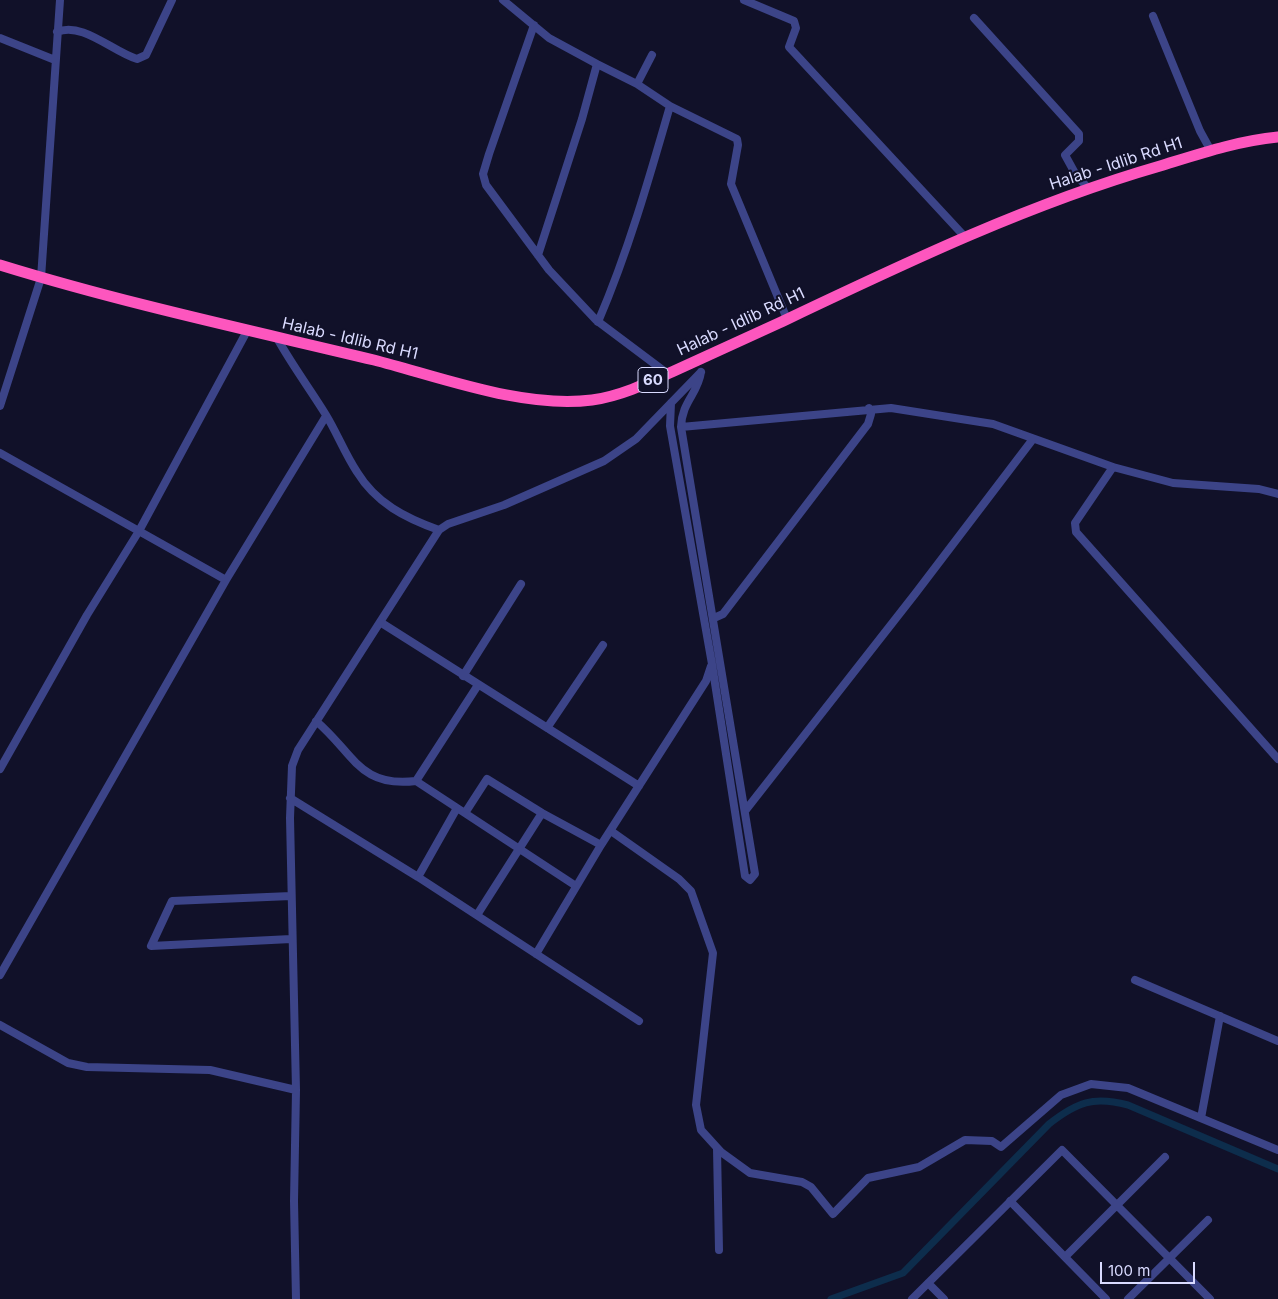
<!DOCTYPE html>
<style>
body{margin:0}
#map{position:relative;width:1278px;height:1299px;overflow:hidden;background:#111129;font-family:Inter,sans-serif}
canvas{display:block}
.scale{position:absolute;left:1100px;top:1262px;width:95px;height:22px;box-sizing:border-box;border:2px solid #dadbff;border-top:0;padding-left:6px;font-size:15px;line-height:18px;white-space:nowrap;color:#dadbff;-webkit-text-stroke:4px #111129;paint-order:stroke}
</style>
<div id="map">
<canvas width="1278" height="1299"></canvas>
<div class="scale">100 m</div>
</div>
<script>
const context = document.querySelector('canvas').getContext('2d');
context.lineJoin = 'round';
function strokePath(path, color, width, dash) {
  context.strokeStyle = color;
  context.lineWidth = width;
  context.lineCap = dash ? 'butt' : 'round';
  context.setLineDash(dash || []);
  context.stroke(path);
}
function label(font, color, halo, rows, align = 'center') {
  context.font = font + ' Inter,sans-serif';
  context.lineWidth = 4;
  context.setLineDash([]);
  context.textBaseline = 'middle';
  context.strokeStyle = halo;
  context.fillStyle = color;
  for (const [text, x, y, turn = 0] of rows) {
    context.save();
    context.translate(x, y);
    context.rotate((+turn || 0) * Math.PI / 180);
    context.textAlign = isNaN(turn) ? turn : align;
    if (halo) context.strokeText(text, 0, 0);
    context.fillText(text, 0, 0);
    context.restore();
  }
}
strokePath(new Path2D(`
 M831,1299L903,1273L1049,1124C1077,1102 1093,1096 1128,1105L1278,1169`), '#0d2d4c', 7);
strokePath(new Path2D(`
 M503,0L549,38L597,64L582,119L538,255
 M744,0L794,21L796,28L789,47L965,237
 M1153,16L1200,131L1211,151
 M974,18L1079,134V141L1065,155L1076,175L1088,188
 M534,25L489,154L483,174L486,185L549,270L596,320L668,374
 M57,32C82,21 113,52 137,59L146,55L172,0
 M0,38L55,60
 M597,64L637,84L670,106L737,139L738,145L731,184L787,319
 M637,84L652,55
 M598,322C628,252 649,179 670,106
 M277,338C292,365 310,389 326,415C337,433 345,454 357,472C376,503 405,518 439,530L448,524L504,505L604,461L636,439L701,372
 M671,403L670,426L712,664L745,876L750,880L755,874L681,427C682,401 698,394 701,372
 M0,406L41,278L60,0
 M681,427L891,408L993,424L1113,467L1173,483L1259,489L1278,494
 M0,453L226,580
 M1113,467L1075,523L1076,532L1278,759
 M714,618L723,614L868,424L871,414L869,408
 M380,622L639,786
 M463,676L521,584
 M316,721C354,753 359,788 416,781L576,886
 M547,728L603,645
 M0,769L87,615L139,531L247,331
 M416,781L478,685
 M290,798L418,877L639,1021
 M745,811L915,594L1033,439
 M465,813L487,779L542,813L601,845
 M611,831L679,879L691,891L713,953L696,1105L701,1130L721,1152L750,1173L802,1182L811,1187L833,1214L868,1178L919,1167L965,1140L992,1141L1001,1147L1061,1095L1091,1084L1128,1088L1278,1150
 M418,877L457,808
 M291,896L172,901L151,946L291,939
 M477,915L542,813
 M536,954L601,845L706,681L711,666
 M0,975L226,580L326,416
 M1135,980L1278,1041
 M0,1025L68,1063L87,1067L210,1070L296,1090
 M1201,1118L1220,1016
 M717,1149L719,1250
 M1010,1201L1106,1299
 M1065,1257L1165,1157
 M928,1283L944,1299
 M296,1299L294,1201L296,1090L290,818L292,766L298,750L439,530
 M912,1299L1062,1150L1210,1299
 M1128,1299L1208,1220`), '#3c4488', 8);
strokePath(new Path2D(`
 M0,265C123,303 249,330 374,360C440,377 524,409 592,400C621,396 648,383 674,371C709,355 744,339 779,323C903,264 1028,204 1160,166C1199,154 1237,141 1278,137`), '#fd56be', 11);
for (const [x, y, w] of [
 [653,380,30]
]) {
  const box = new Path2D();
  box.roundRect(x - w / 2, y - 12.5, w, 25, 4);
  context.fillStyle = '#111129';
  context.fill(box);
  strokePath(box, '#dadbff', 1);
}
label('bold 15px', '#dadbff', null, [
 ["60",653,380]
]);
label('16px', '#dadbff', '#111129', [
 ["Halab - Idlib Rd H1",1116,164,-18],
 ["Halab - Idlib Rd H1",741,322,-25],
 ["Halab - Idlib Rd H1",350,339,13]
]);
</script>
